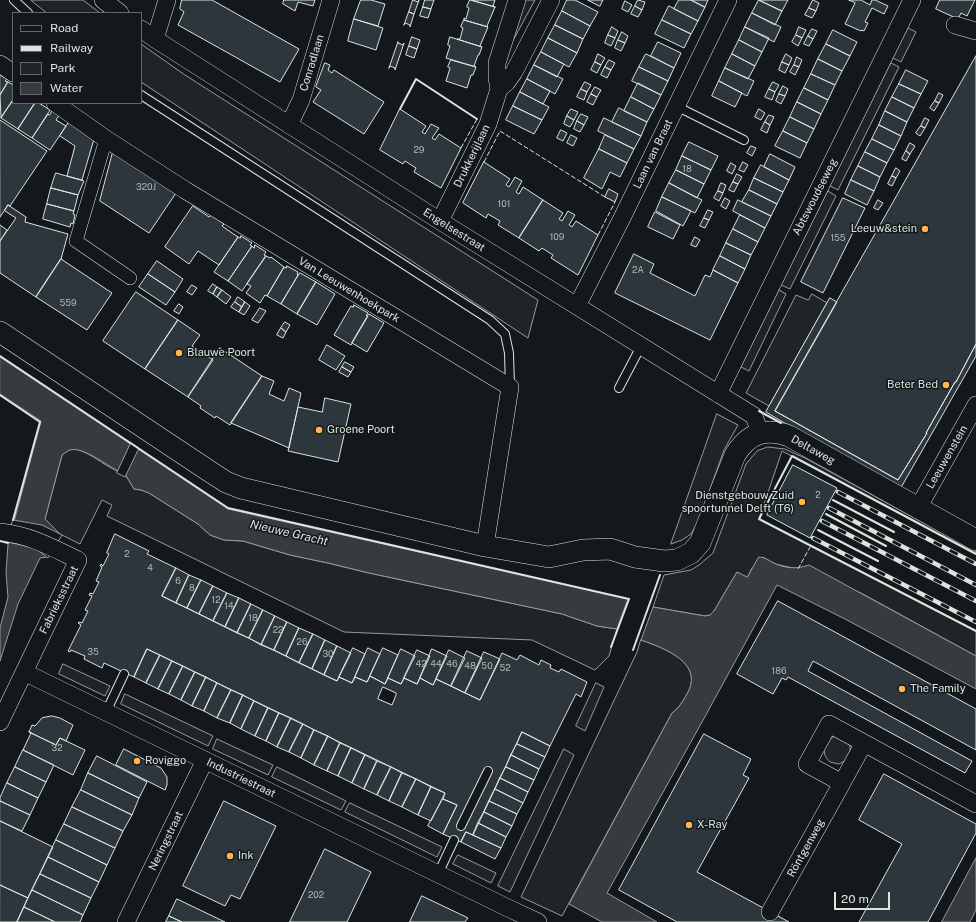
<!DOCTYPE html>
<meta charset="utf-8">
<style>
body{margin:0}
#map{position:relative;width:976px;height:922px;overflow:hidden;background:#14181c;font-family:"Public Sans",sans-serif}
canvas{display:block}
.legend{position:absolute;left:12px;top:12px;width:130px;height:92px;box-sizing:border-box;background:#14181c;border:1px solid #626a69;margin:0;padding:5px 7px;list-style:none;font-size:12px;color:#d8e6dc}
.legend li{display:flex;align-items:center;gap:8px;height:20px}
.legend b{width:20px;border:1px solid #626a69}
.scale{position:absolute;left:834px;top:892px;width:56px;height:18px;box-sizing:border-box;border:2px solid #d8e6dc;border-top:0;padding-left:5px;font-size:12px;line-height:14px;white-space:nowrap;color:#d8e6dc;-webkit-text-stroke:3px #14181c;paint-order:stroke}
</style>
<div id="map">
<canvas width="976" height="922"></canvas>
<ul class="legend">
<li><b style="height:5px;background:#14181c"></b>Road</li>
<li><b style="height:5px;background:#d8e6dc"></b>Railway</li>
<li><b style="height:11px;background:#202428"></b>Park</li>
<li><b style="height:11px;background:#363b3e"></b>Water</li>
</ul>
<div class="scale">20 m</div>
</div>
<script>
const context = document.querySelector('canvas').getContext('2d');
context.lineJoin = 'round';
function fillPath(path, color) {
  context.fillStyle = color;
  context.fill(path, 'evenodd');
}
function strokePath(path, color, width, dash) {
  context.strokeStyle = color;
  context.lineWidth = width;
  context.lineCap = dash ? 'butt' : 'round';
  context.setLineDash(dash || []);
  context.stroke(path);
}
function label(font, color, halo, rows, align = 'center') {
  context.font = font + ' "Public Sans",sans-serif';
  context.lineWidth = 3;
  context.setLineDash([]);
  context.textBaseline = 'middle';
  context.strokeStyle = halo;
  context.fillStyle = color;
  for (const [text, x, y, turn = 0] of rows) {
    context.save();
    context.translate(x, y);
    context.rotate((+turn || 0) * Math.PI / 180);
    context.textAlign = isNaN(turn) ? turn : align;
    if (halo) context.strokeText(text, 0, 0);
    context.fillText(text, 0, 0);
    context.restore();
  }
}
const green = new Path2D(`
 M31,0H83L100,13H47Z
 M522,0H535L503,59Z
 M908,28L916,32L901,62L893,58Z
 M141,44L185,75L538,300L528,338L141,82Z
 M891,63L899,67L838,190L830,186Z
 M828,191L836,196L790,289L781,285Z
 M779,290L786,294L749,371L741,367Z
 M812,294L827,303L769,406L746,393L796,295L808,300Z
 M717,414L738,425L724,450L699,520L691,534L682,540L671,544Z
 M768,447L785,449L805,458L976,552V554L782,451L759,519L976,631V656L861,593L798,569L775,564L763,557L752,568L747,578L737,572L714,611L710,615L705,616L653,607L664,575L691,570L699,565L713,553L746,464L757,451Z
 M76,449C94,454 107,469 125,474L134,489L141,490L149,493L198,524L210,535L224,540L243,541L290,555L328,563L369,573L562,614L597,626L617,629L609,656L595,670L532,640L344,632L107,516L112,505L102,500L80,544L60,534L45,519L62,455L69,450Z
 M641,640C664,648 705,663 687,694C683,701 679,708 672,713L562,916L521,897L637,652Z
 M63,664L110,686L105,696L59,674Z
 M596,683L604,687L585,731L576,726Z
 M125,694L213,736L208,746L121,704Z
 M835,736L848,742C852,749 850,753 847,760L839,764L830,762C820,753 823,741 835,736Z
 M217,739L273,765L268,775L213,749Z
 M564,749L574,755L510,892L498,886Z
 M277,767L346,801L341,810L272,777Z
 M350,803L442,847L437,857L345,812Z
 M458,855L496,873L491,883L453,864Z`);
fillPath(green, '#202428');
strokePath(green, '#939e99', 1);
const water = new Path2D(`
 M0,357L228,509L628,599L617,629L597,626L562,614L369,573L328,563L290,555L243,541L224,540L210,535L198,524L149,493L141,490L134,489L125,474C110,469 85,446 70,450C67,451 65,453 62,455L45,519L60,534L47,557L40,558L18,604L0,661V628L8,597L6,573L8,544L41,421L0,394Z
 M759,557C765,557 769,561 774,563C786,569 797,569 809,565L976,656V689L845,619L777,585L702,722L607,893L657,922H602L569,904L672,713C679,708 683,701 687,694C705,663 664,648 641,640L653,607L705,616L710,615L714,611L737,572L747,577Z
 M976,858V910L970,922H942Z`);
fillPath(water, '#363b3e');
strokePath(water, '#939e99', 1);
const pier = new Path2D(`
 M131,443L139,448L125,477L117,473Z
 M13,520L42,525L62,535L48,558L35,548L7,542Z`);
fillPath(pier, '#14181c');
strokePath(pier, '#939e99', 1);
const building = new Path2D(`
 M182,0H212L299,49L280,82L178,25L184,12L180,9Z
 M284,0H315L313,6L298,2L295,11L283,4Z
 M361,0H371L385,4L378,26L354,19Z
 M413,0L418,2L419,0L414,14L409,12Z
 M425,0H434L431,9L423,7Z
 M470,0L495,7L487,26L488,27L464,20V18L466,19L469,8L467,7Z
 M472,0H495L493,6L495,7Z
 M567,0H575L598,12L590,26L562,11Z
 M588,0H603L600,6Z
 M638,0L645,2L642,10L635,6Z
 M679,0H691L705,7L698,21L674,9Z
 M691,0H708L705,7Z
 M759,0H788L782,11Z
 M759,0L782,11L775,25L752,13Z
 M813,0L819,3L816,11L809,8Z
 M849,0H861L870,5L872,0H875L888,6L884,14L872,8L865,22L868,23L864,31L862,30L861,31L845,24L855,3Z
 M940,0H975L967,16L961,13L958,19L936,9Z
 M625,1L632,5L628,12L622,9Z
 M635,6L642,10L638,17L631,14Z
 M669,6L698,21L691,34L662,20Z
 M423,7L431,9L428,18L420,16Z
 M809,8L816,11L812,18L805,15Z
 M562,11L590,26L583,39L555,25Z
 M409,12L414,14L410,27V25L405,23L404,25Z
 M752,13L781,27L774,42L745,27Z
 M354,19L383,28L376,50L348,41Z
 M464,20L488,27L480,46L482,47L457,39H460L463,28L461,27Z
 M662,20L691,34L684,48L655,34Z
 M555,25L583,39L577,53L548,38Z
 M612,27L618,31L615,38L608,35Z
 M745,27L769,38L762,52L739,40Z
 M799,27L806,30L802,38L796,35Z
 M812,29L817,31L813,39L808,36Z
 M833,30L857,42L850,56L826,44Z
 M622,32L628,36L625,43L618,40Z
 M608,35L615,38L611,46L605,43Z
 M796,35L802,38L798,46L792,42Z
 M808,36L813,39L809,46L804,44Z
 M412,37L420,40L417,49L409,46Z
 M450,37L482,47L479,55H478L474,66L476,67L446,58L450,46L448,45Z
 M548,38L577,53L569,67L541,52Z
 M618,40L625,43L621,51L615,48Z
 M739,40L762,52L755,66L732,54Z
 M398,42V43L403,45L404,43L395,70V68L390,66L389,68Z
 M658,42L681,53L674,68L651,56Z
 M826,44L850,56L842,71L818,59Z
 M409,46L417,49L414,58L406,55Z
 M541,52L564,64L557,77L534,65Z
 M598,54L605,58L601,65L595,62Z
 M646,54L674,68L668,81L639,67Z
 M732,54L755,66L748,79L725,68Z
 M786,54L792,58L789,65L782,62Z
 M976,56V344L956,382H955L926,433H927L898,480L775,411Z
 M797,57L802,60L799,67L794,65Z
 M818,59L842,71L835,85L811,74Z
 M451,60L476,67L473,75H471L467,88L446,81L450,68L448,67Z
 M609,60L615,63L611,70L605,67Z
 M595,62L601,65L597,73L591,70Z
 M782,62L789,65L785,73L779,70Z
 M325,63L330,65L328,70L332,73L334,70L384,102L364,134L313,102L321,90L316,87Z
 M534,65L563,79L555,94L527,79Z
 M794,65L799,67L795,75L790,72Z
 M605,67L611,70L607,78L601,75Z
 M639,67L668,81L661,95L632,81Z
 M725,68L754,81L747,96L719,81Z
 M906,70L928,81L921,94L899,84Z
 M811,74L835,85L828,100L804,88Z
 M0,75L7,79L5,81L8,82L0,95Z
 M527,79L550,91L543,104L520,92Z
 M719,81L742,93L735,107L712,96Z
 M8,82L13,85V100L1,118L0,95Z
 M585,82L591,85L587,92L581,89Z
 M773,82L779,85L775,92L769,89Z
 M638,83L661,95L654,109L631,97Z
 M899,84L921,94L914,108L892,97Z
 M783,86L788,89L785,96L779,94Z
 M595,87L601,90L597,97L591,94Z
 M804,88L828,100L821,114L797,102Z
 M581,89L587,92L584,100L577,97Z
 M769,89L775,92L772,100L765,97Z
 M520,92L549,107L542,120L513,106Z
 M939,93L943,95L939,103L935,101Z
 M591,94L597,97L593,105L587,102Z
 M779,94L785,96L781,104L776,101Z
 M631,97L654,109L647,122L624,111Z
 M892,97L914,108L907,122L885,111Z
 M13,100V103H35L18,129L1,118Z
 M935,101L939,103L934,111L930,108Z
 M797,102L821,114L814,129L790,117Z
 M35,103H39L50,110L32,138L18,129Z
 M513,106L542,120L534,134L506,120Z
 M619,108L647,122L641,136L612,122Z
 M400,109L426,126L422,132L425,134L431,124L439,128L432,138L435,140L439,134L461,148L441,188L414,172L416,168L405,161L403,164L380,150Z
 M571,109L578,112L574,120L567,116Z
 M759,109L765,113L761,120L755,117Z
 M53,110L60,114L56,120L66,126L50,150L32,138L48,114L49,115Z
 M885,111L907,122L901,136L879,125Z
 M581,114L588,117L584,125L577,121Z
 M769,115L774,117L770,125L765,122Z
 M567,116L574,120L570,127L564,124Z
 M790,117L814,129L807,143L783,131Z
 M604,118L641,136L634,149L598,131Z
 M925,118L929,120L925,128L921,126Z
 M0,120L47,151L10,206L8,205L0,217Z
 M577,121L584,125L580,132L574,129Z
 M69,122L94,139L82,180L67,176L75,146L60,136Z
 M765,122L770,125L767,133L761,130Z
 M879,125L901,136L894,150L872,139Z
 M921,126L925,128L920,136L916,133Z
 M561,130L567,133L563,141L557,138Z
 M783,131L807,143L800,158L775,146Z
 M571,135L577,138L573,146L567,143Z
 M605,135L634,149L627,163L599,149Z
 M872,139L894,150L887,163L865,152Z
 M689,142L718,156L711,170L682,156Z
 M910,143L915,146L910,154L906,151Z
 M751,146L756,148L752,156L747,153Z
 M599,149L627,163L620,177L610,172L602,189L584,178Z
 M906,151L910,154L906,161L902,159Z
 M113,152L176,193L149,233L100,201Z
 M865,152L887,163L880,177L858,166Z
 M770,154L795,167L789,180L764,167Z
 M682,156L711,170L704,184L676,170Z
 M484,162L510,179L506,185L509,187L515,177L522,181L516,192L519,194L523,187L543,200L519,238L498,225L500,221L488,214L486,218L463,203Z
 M743,162L748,165L744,172L739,170Z
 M731,163L736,166L732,174L727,171Z
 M761,165L789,180L783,192L754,178Z
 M858,166L880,177L874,191L851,180Z
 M896,168L900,171L896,178L892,176Z
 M676,170L704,184L697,198L669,183Z
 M56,173L84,181L78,195L51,188Z
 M737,174L742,177L738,184L733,182Z
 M892,176L896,178L892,186L888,184Z
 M754,178L783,192L777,204L749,190Z
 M851,180L874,191L867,205L845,194Z
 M733,182L738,184L734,192L729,190Z
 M669,183L702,200L695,213L662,197Z
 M721,183L726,185L723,193L718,191Z
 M51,188L78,195L74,211L47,204Z
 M609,189L618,194L615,202L605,197Z
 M749,190L777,204L771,216L742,202Z
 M718,191L723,193L719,201L714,198Z
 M662,197L691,211L683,226L656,211Z
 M725,198L730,201L726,209L721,206Z
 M843,198L865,208L823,293L801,282Z
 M543,200L563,213L559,219L562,221L568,211L575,215L569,225L572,227L576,221L598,235L578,275L551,258L553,255L542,248L539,251L519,238Z
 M738,200L771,216L765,228L733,211Z
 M878,200L883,203L878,210L874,208Z
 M47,204L74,211L73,214L75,215L73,224L71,223L70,227L43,219Z
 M8,205L26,217L25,222L68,234L61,259L36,297L0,273V241L16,218L5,211Z
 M193,206L209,217L211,215L224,224L222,226L238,237L219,265L198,251L189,264L165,247Z
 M708,210L713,212L709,220L704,218Z
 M655,212L680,225L673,239L648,227Z
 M740,215L765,228L758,242L733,229Z
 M704,218L709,220L705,228L700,226Z
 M0,225L7,230L0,241Z
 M733,229L758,242L751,255L726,243Z
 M241,236L252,243L250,245L252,246L228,281L214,272L238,237L240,238Z
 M695,237L700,240L696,247L691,245Z
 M726,243L751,255L745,269L720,256Z
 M255,245L266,252L264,255L266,256L242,291L228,281L252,246L254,248Z
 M634,254L654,264L650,273L695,296L705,275L710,277L713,270L738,283L710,340L615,293Z
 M266,256L270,258L271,257L284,267L267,296L265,295L260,303L246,293L251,286L247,284Z
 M720,256L745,269L738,283L713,270Z
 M61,259L112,293L87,330L36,297Z
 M157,261L183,279L175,292L148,274Z
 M287,266L298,272L297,274L298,275L281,304L267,296L284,267L286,268Z
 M300,273L316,282L297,314L281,304Z
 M148,274L175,292L166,305L139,287Z
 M316,282L335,294L317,325L297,314Z
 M213,284L217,287L213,294L208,291Z
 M192,285L197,288L192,295L187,292Z
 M217,287L222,290L217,297L213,294Z
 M222,290L231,297L226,304L217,297Z
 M136,292L178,320L145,369L103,341Z
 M238,297L245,302L242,307L235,302Z
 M830,298L837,302L775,411L898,480L927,433H926L955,382H956L976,344V356L899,491L766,412Z
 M235,302L242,307L239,312L231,307Z
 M245,302L250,306L244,315L239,312Z
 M179,304L183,307L179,314L174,311Z
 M354,305L368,313L366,315L368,316L351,345L334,335L351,306L353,307Z
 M260,308L266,311L258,323L252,320Z
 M369,314L384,323L367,352L352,343Z
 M178,320L200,335L192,346L213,360L188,397L145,369Z
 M285,322L290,325L286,332L281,328Z
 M281,328L286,332L283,338L277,335Z
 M327,345L345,356L336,370L319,360Z
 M220,348L262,376L230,425L216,416L215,418L200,408L201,406L188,397Z
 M345,362L354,367L351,372L342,367Z
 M342,367L351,372L348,377L339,372Z
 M262,376L274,381L269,394L284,401L289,388L301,393L289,448L231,423Z
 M325,398L351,404L338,462L288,451L298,407L322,412Z
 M793,465L837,488L810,538L767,515Z
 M115,534L149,551L147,554L176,568L162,596L337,681L339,677L352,683L355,677L367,682L370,676L385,684L388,678L401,684L404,678L417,684L420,678L433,685L436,679L480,700L502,653L517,660L520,655L539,665L541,660L551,665L550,668L559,672L561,669L587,682L581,697L576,694L550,746L522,732L473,835L466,832L461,842L443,834L457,805L443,799L445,793L147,649L134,677L104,663L102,668L84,659L85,656L71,650L70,652L68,651L81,625L78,623L79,622L82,623L88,611L85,610L92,596L89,595L90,593L93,594L99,582L96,581L102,567L100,566L101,564L103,566L109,554L107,553ZM383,687L396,693V695L392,705L378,699Z
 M176,568L189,575L176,603L162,596Z
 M189,575L201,580L187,608L176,603Z
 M201,580L213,586L199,614L187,608Z
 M213,586L227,593L213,621L199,614Z
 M227,593L239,598L225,627L213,621Z
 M239,598L251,604L237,633L225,627Z
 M778,601L976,709V750L813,661L808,671L972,761L965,773L788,677L786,680L782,678L773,694L737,674Z
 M251,604L263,610L249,638L237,633Z
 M263,610L275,616L261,645L249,638Z
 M275,616L287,622L274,650L261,645Z
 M287,622L299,628L286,656L274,650Z
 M299,628L313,634L299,663L286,656Z
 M313,634L325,640L312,669L299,663Z
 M325,640L337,646L324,675L312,669Z
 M337,646L351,653L337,681L324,675Z
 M353,648L365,654L352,683L339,677Z
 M368,648L380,654L367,682L355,677Z
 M383,648L398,655L385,684L370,676Z
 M147,649L160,655L146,683L134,677Z
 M401,649L415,656L401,684L388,678Z
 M432,649L447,656L433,685L420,678Z
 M417,650L430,656L417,684L404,678Z
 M449,650L465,658L451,686L436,679Z
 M467,651L482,658L465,693L451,686Z
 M484,652L500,659L480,700L465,693Z
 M160,655L172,661L158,689L146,683Z
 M172,661L183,666L169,694L158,689Z
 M183,666L195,672L181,700L169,694Z
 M195,672L206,677L192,706L181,700Z
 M206,677L217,683L204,711L192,706Z
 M217,683L231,690L217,718L204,711Z
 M231,690L243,695L230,723L217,718Z
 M243,695L254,701L241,729L230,723Z
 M254,701L268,708L255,736L241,729Z
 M268,708L279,713L266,741L255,736Z
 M279,713L291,718L277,747L266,741Z
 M52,716L60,718L73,725L66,741L60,738L56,745L29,732L32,725L35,726L42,718Z
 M291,718L303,724L289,752L277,747Z
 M303,724L314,730L301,758L289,752Z
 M314,730L328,736L314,765L301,758Z
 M29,732L56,745L60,738L85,750L73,775L23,750L31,733Z
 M522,732L550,746L545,757L517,744Z
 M704,734L751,759L743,775L749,778L697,872L789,922H677L619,890Z
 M328,736L340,743L327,771L314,765Z
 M340,743L351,748L338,776L327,771Z
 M517,744L545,757L539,769L511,755Z
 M351,748L365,755L352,783L338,776Z
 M124,749L161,768L167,777V785L165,790L116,765Z
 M23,750L54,765L46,782L15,767Z
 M365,755L377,761L364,789L352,783Z
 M511,755L539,769L534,780L506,767Z
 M97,756L147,782L139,798L88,773Z
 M377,761L391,767L377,795L364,789Z
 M15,767L46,782L38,798L7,783Z
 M391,767L402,773L389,801L377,795Z
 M506,767L534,780L528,792L500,778Z
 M88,773L139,798L132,815L81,790Z
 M402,773L416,779L402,807L389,801Z
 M884,774L976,824V833L928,922H859L902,844L859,820Z
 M500,778L528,792L523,803L495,789Z
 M416,779L431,787L418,815L402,807Z
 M7,783L38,798L30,815L0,801V798Z
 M431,787L445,793L431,821L418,815Z
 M495,789L523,803L517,814L489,801Z
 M81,790L132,815L123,831L72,807Z
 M443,799L457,805L443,834L428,826Z
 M0,801L30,815L22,831L0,821Z
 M224,801L276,826L240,899L231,895L225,906L183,886Z
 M489,801L517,814L512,826L484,812Z
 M72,807L123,831L115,848L64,824Z
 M484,812L512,826L506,837L478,823Z
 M0,821L53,847L28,898L0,885Z
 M478,823L506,837L501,848L473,835Z
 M64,824L115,848L107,865L56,840Z
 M466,832L501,848L495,859L461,842Z
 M56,840L107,865L99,882L48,857Z
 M325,849L371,872L347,922H290Z
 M48,857L99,882L91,898L40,874Z
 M40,874L91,898L83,915L32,890Z
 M0,885L28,898L17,922H0Z
 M32,890L83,915L80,922H55L24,907Z
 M422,896L466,917L468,918L465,922H410Z
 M177,899L225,922H182L169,916Z
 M24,907L55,922H17Z
 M169,916L182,922H166Z`);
fillPath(building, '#2c363c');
strokePath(building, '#d8e6dc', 1);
const service = new Path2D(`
 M14,0L28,13
 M141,95L490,320L505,334L509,353L510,387
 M676,106L744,140
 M619,388L641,346
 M106,712L124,674
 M461,826L488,771
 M438,874L454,840`);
const pedestrian = new Path2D(`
 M106,139L76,241L130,278`);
const minor = new Path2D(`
 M103,0L120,13
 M955,25L976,31
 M141,29L155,39L440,221L754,416L760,433
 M155,39L167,0
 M0,64L13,73
 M499,89L497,78V63L517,0
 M55,103L106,139L185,190L510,387L485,546
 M289,125L301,100L331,0
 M440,221L488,124L499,89L507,82L514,72L551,0
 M577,306L622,218L728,0
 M718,394L912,0
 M918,508L976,405
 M0,532C30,535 51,547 78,560L0,722
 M24,672L508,908L538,922
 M864,743L829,724L807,764L842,783L864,743L976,804
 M770,912L842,783
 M126,922L205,760`);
const tertiary = new Path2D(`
 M0,332L209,471L226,482L241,488L485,546L549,557L583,550L610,549L635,557L664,561L677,560L691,553L700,543L735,455C748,434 765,427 789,436L976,540`);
strokePath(service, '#d8e6dc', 10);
strokePath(pedestrian, '#d8e6dc', 14);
strokePath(minor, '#d8e6dc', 18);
strokePath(tertiary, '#d8e6dc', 22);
strokePath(service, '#14181c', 8);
strokePath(pedestrian, '#14181c', 13);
strokePath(minor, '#14181c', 17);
strokePath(tertiary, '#14181c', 21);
const rail = new Path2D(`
 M838,492L976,564
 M829,508L976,585
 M822,521L976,601
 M813,538L976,622`);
strokePath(rail, '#d8e6dc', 4.5);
strokePath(rail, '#14181c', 3, [9]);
strokePath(new Path2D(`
 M461,148L477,119
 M484,162L500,131L605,197
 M598,235L615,202
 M798,569L810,547`), '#d8e6dc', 1, [5, 2]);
strokePath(new Path2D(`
 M400,109L416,79L477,119
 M0,356L228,508L629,599L611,647
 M0,395L40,422L13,520
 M759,411L781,423
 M833,500L894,532
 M826,514L886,546
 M818,530L878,561
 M0,541L8,543
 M976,554L792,456L759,519L976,631
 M633,650L660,575`), '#d8e6dc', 2);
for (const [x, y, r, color] of [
 [925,229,4,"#ffb74d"],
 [179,353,4,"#ffb74d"],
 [946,385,4,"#ffb74d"],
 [319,430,4,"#ffb74d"],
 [802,502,4,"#ffb74d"],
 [902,689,4,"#ffb74d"],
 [137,761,4,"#ffb74d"],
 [689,825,4,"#ffb74d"],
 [230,856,4,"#ffb74d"]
]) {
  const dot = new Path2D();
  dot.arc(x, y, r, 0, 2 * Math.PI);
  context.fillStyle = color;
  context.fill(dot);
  strokePath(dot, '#14181c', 1.5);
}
label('9px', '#adbab4', null, [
 ["29",419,150],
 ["18",687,169],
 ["320J",146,187],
 ["101",504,204],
 ["109",557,237],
 ["155",838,238],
 ["2A",638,270],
 ["559",68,303],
 ["2",818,495],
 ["2",127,554],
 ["4",150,568],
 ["6",178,581],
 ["8",192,588],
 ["12",216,600],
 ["14",229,606],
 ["18",253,618],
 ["22",278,630],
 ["26",302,642],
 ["35",93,652],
 ["30",328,654],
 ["42",421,664],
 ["44",436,664],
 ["46",452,664],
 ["48",470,666],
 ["50",487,666],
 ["52",505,668],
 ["186",779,671],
 ["32",57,748],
 ["202",316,895]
]);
label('11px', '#d8e6dc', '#14181c', [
 ["Conradlaan",312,63,-73],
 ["Laan van Braat",653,154,-64],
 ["Drukkerijlaan",472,156,-64],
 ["Abtswoudseweg",815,197,-63],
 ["Engelsestraat",454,230,32],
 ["Van Leeuwenhoekpark",349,290,31],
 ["Deltaweg",813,450,29],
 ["Leeuwenstein",947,457,-60],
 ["Fabrieksstraat",59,600,-64],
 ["Industriestraat",241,778,26],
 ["Neringstraat",166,841,-64],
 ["Röntgenweg",806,848,-61]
]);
label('11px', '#d8e6dc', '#14181c', [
 ["Leeuw&stein",917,229,"right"],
 ["Blauwe Poort",187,353],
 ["Beter Bed",938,385,"right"],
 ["Groene Poort",327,430],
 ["Dienstgebouw Zuid",794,496,"right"],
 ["spoortunnel Delft (T6)",794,509,"right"],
 ["The Family",910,689],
 ["Roviggo",145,761],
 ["X-Ray",697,825],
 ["Ink",238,856]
], 'left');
label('italic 12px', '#d8e6dc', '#14181c', [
 ["Nieuwe Gracht",289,533,13]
]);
</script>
